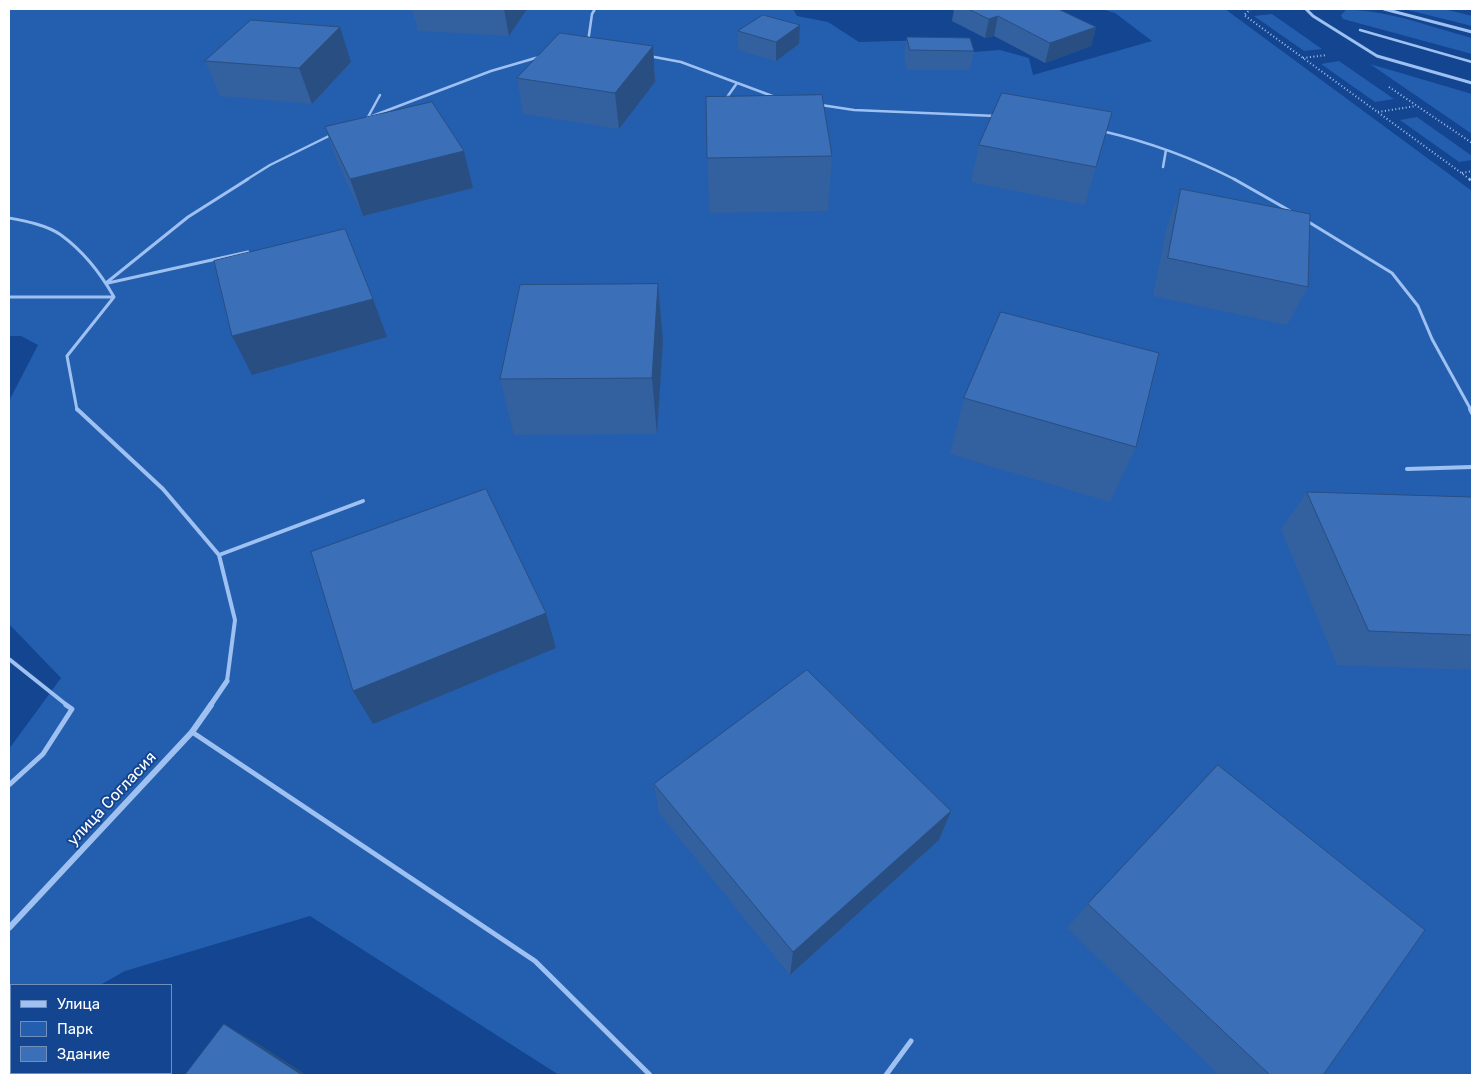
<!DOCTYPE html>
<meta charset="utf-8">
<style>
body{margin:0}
#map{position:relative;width:1481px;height:1084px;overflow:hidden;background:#134590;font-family:Rubik,sans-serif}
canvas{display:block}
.frame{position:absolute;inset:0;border:10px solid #fff;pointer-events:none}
.legend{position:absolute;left:10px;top:984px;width:162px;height:90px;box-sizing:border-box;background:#134590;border:1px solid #718fbc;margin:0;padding:6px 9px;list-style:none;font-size:15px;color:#fff}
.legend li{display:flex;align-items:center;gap:10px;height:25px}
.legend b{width:25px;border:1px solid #718fbc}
</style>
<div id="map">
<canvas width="1481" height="1084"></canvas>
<div class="frame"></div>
<ul class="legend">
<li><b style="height:6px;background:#9ec1f2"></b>Улица</li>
<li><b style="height:14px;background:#245faf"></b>Парк</li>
<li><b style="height:14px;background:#3b70b9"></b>Здание</li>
</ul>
</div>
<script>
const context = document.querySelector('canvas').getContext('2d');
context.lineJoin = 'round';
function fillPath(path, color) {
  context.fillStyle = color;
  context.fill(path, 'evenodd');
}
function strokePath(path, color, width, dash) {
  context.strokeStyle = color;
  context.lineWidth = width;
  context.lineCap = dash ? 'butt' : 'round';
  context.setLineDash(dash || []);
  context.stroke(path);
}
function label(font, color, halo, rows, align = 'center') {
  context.font = font + ' Rubik,sans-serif';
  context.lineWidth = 4;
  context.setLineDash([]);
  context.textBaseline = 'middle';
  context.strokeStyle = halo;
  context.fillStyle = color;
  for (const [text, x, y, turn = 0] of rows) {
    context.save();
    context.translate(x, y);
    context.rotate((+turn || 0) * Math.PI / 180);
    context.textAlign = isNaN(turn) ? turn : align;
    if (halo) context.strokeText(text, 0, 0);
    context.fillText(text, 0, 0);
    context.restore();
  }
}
fillPath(new Path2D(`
 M9,9H793L797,16L828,22L859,42L932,40L974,52L1000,50L1029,58L1033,75L1152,41L1115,13L1102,9H1225L1472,191V1075H559L310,916L125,971L100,985H11V1035L9,1037V749L61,678L9,624V401L38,345L21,336H9Z
 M1404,9H1444L1472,16V26Z
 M1346,10C1385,9 1434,28 1472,38V54L1343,19L1341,15Z
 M1272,14L1322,49L1304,51L1254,16Z
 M1339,61L1394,99L1375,102L1321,64Z
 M1370,64L1472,94V134Z
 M1417,117L1472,156V160L1459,162L1400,120Z`), '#245faf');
strokePath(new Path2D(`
 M1251,9L1244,15L1471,180
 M1303,58L1327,55
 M1389,87L1472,143
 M1378,112L1416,106
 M1462,173L1472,171`), '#9ec1f2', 2, [1, 2.5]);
strokePath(new Path2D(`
 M1469,179L1472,181`), '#9ec1f2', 2.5, [2, 3]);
strokePath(new Path2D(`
 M1360,30L1472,62
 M588,42L592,14L595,9
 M649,56L681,62L775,97
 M725,100L737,83
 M821,105L854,110L996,116
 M368,117L380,95
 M367,118L491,71L539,57
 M1102,131C1149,142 1193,158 1236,180
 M1163,167L1166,150
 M246,180L270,165L331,135`), '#9ec1f2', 2.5);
strokePath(new Path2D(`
 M1234,179L1292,212
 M9,218C25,221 47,225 61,235C83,251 101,274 114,297L67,356L77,410
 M1307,221L1392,273L1418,306L1432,339L1471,410
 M106,283L188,217L248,179
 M108,283L248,252
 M9,297H114`), '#9ec1f2', 3);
strokePath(new Path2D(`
 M77,409L163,489L219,555L235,620L227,681
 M1470,409L1472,413
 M1407,469L1472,467
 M219,555L363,501
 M9,659L68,706`), '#9ec1f2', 4);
strokePath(new Path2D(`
 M192,732L535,961L650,1075
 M9,785L43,754L72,709L66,705
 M886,1075L911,1041`), '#9ec1f2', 5);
strokePath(new Path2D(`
 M1306,9L1313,16L1377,56L1472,83
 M1384,9L1472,32`), '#9ec1f2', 3);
strokePath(new Path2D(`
 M210,706L227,681`), '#9ec1f2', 5);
strokePath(new Path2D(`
 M9,928L192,732L211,705`), '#9ec1f2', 6);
fillPath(new Path2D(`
 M412,9H527L509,36L418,31Z
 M954,9H1058L1096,27L1091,46L1045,63L994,36L985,38L952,21Z
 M800,25L799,44L776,61L738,50V31Z
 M907,37L974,51L970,70H907L904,56Z
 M653,46L655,82L619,129L523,114L517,78Z
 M205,61L351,62L312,104L220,96Z
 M706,97L832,156L828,211L709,213Z
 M325,127L464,151L473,188L363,216L338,164Z
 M979,145L1096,167L1085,205L971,182Z
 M1181,189L1308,287L1287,325L1153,296L1167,226Z
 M658,284L663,341L657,434L514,435L500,379Z
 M964,398L1136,447L1110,502L950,454Z
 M1307,492L1472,497V670L1337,665L1281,529Z
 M654,784L951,811L939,840L790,975L659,813Z
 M1088,904L1323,1075H1219L1067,928Z`), '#33609f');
fillPath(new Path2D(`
 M504,9H527L509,36Z
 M998,16L994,36L985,38L989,19Z
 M800,25L799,44L776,61V42Z
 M340,27L351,62L312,104L299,68Z
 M1096,27L1091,46L1045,63L1050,43Z
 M653,46L655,82L619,129L615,93Z
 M464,151L473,188L363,216L350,179Z
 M658,284L663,341L657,434L652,378Z
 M373,299L387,337L252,375L232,336Z
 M546,613L556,648L373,724L353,691Z
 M951,811L939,840L790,975L793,952Z
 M224,1024L257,1043L307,1075H302Z
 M119,1073H150L148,1075H117Z`), '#294e82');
const building = new Path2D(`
 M969,9H1058L1096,27L1050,43L998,16L989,19Z
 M763,15L800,25L776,42L738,31Z
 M251,20L340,27L299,68L205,61Z
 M560,33L653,46L615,93L517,78Z
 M907,37L970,38L974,51L910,50Z
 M1002,93L1112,112L1096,167L979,145Z
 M822,95L832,156L707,158L706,97Z
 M432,102L464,151L350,179L325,127Z
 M1181,189L1310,214L1308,287L1168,258Z
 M345,229L373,299L232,336L214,261Z
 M658,284L652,378L500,379L520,285Z
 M1001,312L1159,353L1136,447L964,398Z
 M486,489L546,613L353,691L311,552Z
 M1307,492L1472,497V635L1369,631Z
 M807,670L951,811L793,952L654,784Z
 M1218,765L1425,930L1323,1075H1270L1088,904Z
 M224,1024L302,1075H185Z
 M45,1073H119L117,1075H43Z`);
fillPath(building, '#3b70b9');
strokePath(building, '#294e82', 1);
label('16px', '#fff', '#134590', [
 ["улица Согласия",112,799,-47]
]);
</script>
